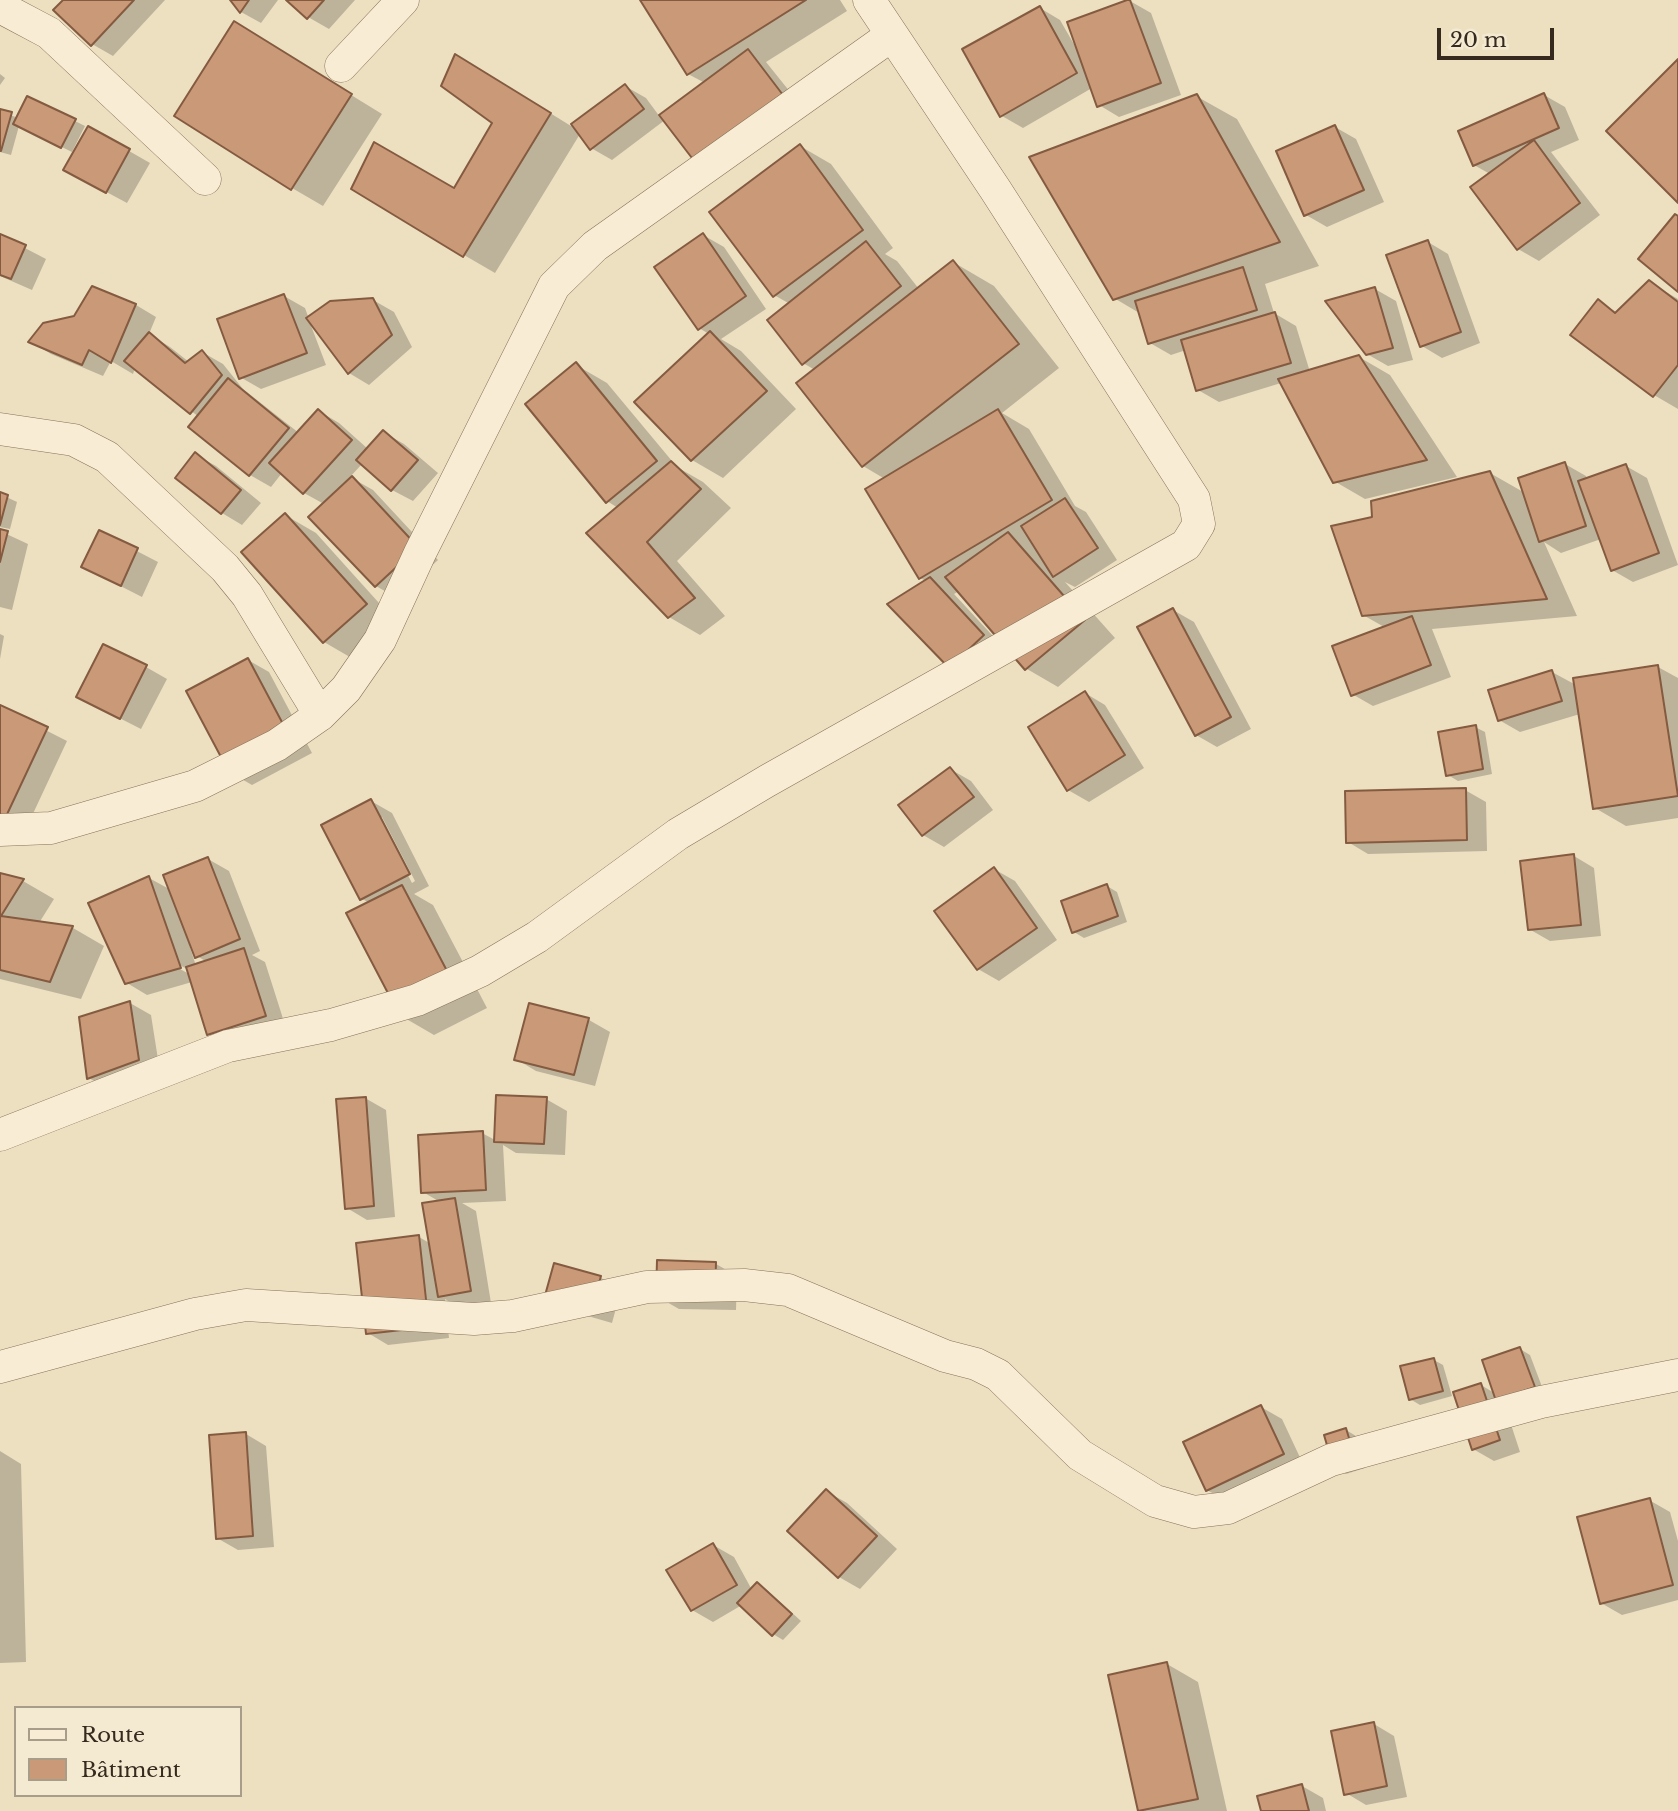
<!DOCTYPE html>
<meta charset="utf-8">
<style>
body{margin:0}
#map{position:relative;width:1678px;height:1811px;overflow:hidden;background:#ede0c1;font-family:"Libre Baskerville",serif}
canvas{display:block}
.legend{position:absolute;left:14px;top:1706px;width:228px;height:91px;box-sizing:border-box;background:#f4ead1;border:2px solid #a89d89;margin:0;padding:9px 12px;list-style:none;font-size:21px;color:#36291d}
.legend li{display:flex;align-items:center;gap:14px;height:35px}
.legend b{width:35px;border:2px solid #a89d89}
.scale{position:absolute;left:1437px;top:28px;width:117px;height:32px;box-sizing:border-box;border:4px solid #36291d;border-top:0;padding-left:9px;font-size:21px;line-height:24px;white-space:nowrap;color:#36291d;-webkit-text-stroke:5px #f4ead1;paint-order:stroke}
</style>
<div id="map">
<canvas width="1678" height="1811"></canvas>
<ul class="legend">
<li><b style="height:9px;background:#f8edd4"></b>Route</li>
<li><b style="height:19px;background:#ca9a78"></b>Bâtiment</li>
</ul>
<div class="scale">20 m</div>
</div>
<script>
const context = document.querySelector('canvas').getContext('2d');
context.lineJoin = 'round';
function fillPath(path, color) {
  context.fillStyle = color;
  context.fill(path, 'evenodd');
}
function strokePath(path, color, width, dash) {
  context.strokeStyle = color;
  context.lineWidth = width;
  context.lineCap = dash ? 'butt' : 'round';
  context.setLineDash(dash || []);
  context.stroke(path);
}
fillPath(new Path2D(`
 M66,0H165L113,56L92,44Z
 M233,0H278L261,23L241,12Z
 M288,0H355L329,29L308,17Z
 M642,0H840L847,11L766,62L803,108L665,120L612,160L591,148L580,134L495,273L464,255L455,190L494,122L487,74L571,126L625,86L646,98L660,117L705,83L688,74Z
 M1130,1L1151,13L1181,95L1119,117L1099,105L1092,88L1023,128L1002,116L1040,8L1060,20L1075,46Z
 M265,42L382,114L323,206L292,188Z
 M0,74L5,78L0,85Z
 M1544,95L1565,107L1579,140L1551,152L1600,215L1539,261L1518,249L1490,174L1474,165Z
 M1196,96L1237,119L1319,266L1265,284L1274,313L1296,326L1310,372L1359,357L1390,375L1457,477L1365,499L1334,481L1281,383L1219,402L1198,390L1186,350L1171,355L1150,343L1141,314L1114,298Z
 M0,111L18,118L75,121L85,126L72,152L19,126L11,155L0,152Z
 M1335,127L1356,139L1384,202L1327,227L1306,215Z
 M89,128L150,163L127,203L86,181Z
 M800,146L831,164L893,248L885,254L897,261L919,289L953,262L994,286L1059,368L1002,413L1029,429L1075,506L1086,512L1117,560L1075,587L1065,582L1115,638L1058,687L1027,669L959,591L954,594L1004,648L970,678L926,581L920,578L885,479L863,466L798,383L815,370L803,363L790,304L774,295Z
 M0,235L46,259L32,290L0,276Z
 M703,235L724,247L766,309L721,339L741,351L796,409L723,478L692,460L637,402L709,334L699,328Z
 M1428,242L1448,254L1480,343L1442,358L1422,346Z
 M1649,282L1678,299V409L1654,395L1573,334L1599,302L1618,313Z
 M93,288L136,305L156,317L149,334L170,347L189,362L202,352L223,364L243,389L299,433L319,411L339,423L368,449L383,432L404,444L438,473L413,501L392,490L362,464L350,477L373,490L438,560L397,598L376,586L311,517L324,504L304,493L282,473L271,487L250,475L190,427L199,417L135,368L133,374L111,361L103,376L51,354L31,342L75,318Z
 M1375,289L1396,301L1413,360L1388,366L1367,354Z
 M284,296L305,308L309,319L373,300L394,312L412,347L369,385L349,373L310,323L326,365L261,389L240,377Z
 M576,365L607,383L677,467L703,482L731,508L677,561L725,616L700,635L669,617L618,508L607,501Z
 M196,455L216,466L261,503L242,525L222,513L177,478Z
 M1565,464L1586,476L1587,480L1626,466L1647,478L1678,565L1633,582L1612,570L1601,539L1561,553L1544,542L1577,616L1432,629L1451,677L1373,706L1352,694L1386,628L1363,615L1374,519L1490,473L1525,493Z
 M0,494L17,502L10,529L0,527Z
 M285,515L316,533L397,623L355,660L324,642Z
 M0,531L28,544L12,610L0,607Z
 M100,532L158,562L142,597L83,567Z
 M1173,610L1194,622L1251,729L1217,747L1196,735Z
 M0,634L4,636L0,659Z
 M248,660L269,672L312,753L252,785L231,773Z
 M146,667L167,679L141,729L78,697Z
 M1658,667L1678,678V818L1626,826L1595,808L1580,714L1520,732L1499,720L1552,672L1576,685Z
 M1085,693L1105,705L1144,768L1089,802L1068,790Z
 M0,707L67,741L23,835L0,825Z
 M1475,727L1485,732L1492,774L1458,781L1448,775Z
 M950,769L971,781L993,810L944,847L923,835Z
 M1465,790L1486,802L1487,851L1368,854L1348,842Z
 M371,801L392,813L429,886L414,894L433,905L487,1008L434,1035L403,1017L370,903L362,899ZM378,817H382L415,881L412,883Z
 M1574,856L1594,868L1601,936L1550,941L1529,929Z
 M208,859L229,871L260,951L252,955L265,962L286,1028L229,1046L208,1034L192,982L147,995L127,983L149,878L171,890ZM192,943L197,956L207,962L196,966L189,944ZM174,962L189,970V974L173,965Z
 M994,869L1015,881L1057,940L999,981L978,969Z
 M0,875L23,881L54,899L39,923L73,928L104,946L81,999L0,979Z
 M1107,886L1117,892L1127,922L1084,938L1074,932Z
 M130,1003L151,1015L160,1072L109,1090L89,1078Z
 M530,1005L589,1020L610,1032L595,1086L536,1071L516,1059Z
 M365,1098L386,1110L395,1217L367,1220L347,1208Z
 M546,1099L567,1111L565,1155L516,1153L503,1145L506,1201L462,1203L476,1211L491,1303L460,1308L445,1299L449,1338L388,1345L368,1333L419,1237L431,1244L440,1202L423,1192L482,1133L495,1140Z
 M716,1264L737,1276L736,1310L679,1309L658,1297Z
 M555,1266L601,1278L621,1290L612,1323L567,1310Z
 M1520,1349L1530,1355L1544,1392L1504,1403L1520,1452L1494,1461L1473,1449L1481,1385L1496,1394Z
 M1434,1360L1443,1365L1452,1396L1420,1405L1410,1399Z
 M1261,1407L1282,1419L1304,1466L1228,1502L1207,1490Z
 M1346,1430L1356,1436L1365,1468L1346,1474L1336,1468Z
 M246,1434L266,1446L274,1547L238,1550L217,1538Z
 M0,1451L21,1464L26,1662L0,1663Z
 M826,1491L847,1503L897,1549L860,1589L839,1577L789,1531Z
 M1649,1500L1670,1512L1678,1541V1600L1622,1615L1601,1603Z
 M713,1545L734,1557L752,1590L757,1584L767,1590L801,1621L783,1640L773,1634L742,1605L713,1622L692,1610Z
 M1167,1664L1198,1682L1227,1811H1140L1110,1677Z
 M1374,1724L1394,1736L1407,1797L1366,1805L1346,1793Z
 M1302,1786L1323,1798L1326,1811H1263Z`), '#0003');
const building = new Path2D(`
 M63,0H134L91,46L53,10Z
 M230,0H249L240,13Z
 M286,0H324L307,19Z
 M640,0H806L687,75Z
 M1127,0H1130L1161,83L1097,107L1067,22Z
 M1040,6L1077,73L1000,117L962,49Z
 M234,21L352,94L291,190L174,116Z
 M748,49L783,95L695,162L659,115Z
 M455,54L551,113L463,257L351,189L374,142L454,188L492,123L441,86Z
 M1678,59V203L1606,131Z
 M625,84L644,109L590,150L571,124Z
 M1544,93L1559,128L1473,166L1458,131Z
 M1197,94L1280,242L1113,300L1029,157Z
 M27,96L76,119L61,148L13,124Z
 M0,109L12,112L1,151H0Z
 M1335,125L1364,190L1304,216L1276,151Z
 M88,126L130,149L106,193L63,170Z
 M1534,140L1580,203L1517,250L1470,187Z
 M800,144L863,230L773,297L709,212Z
 M1675,214L1678,216V292L1638,259Z
 M703,233L746,296L698,330L654,267Z
 M0,234L26,245L11,279L0,275Z
 M1428,240L1461,332L1420,347L1386,255Z
 M866,241L901,286L802,365L767,320Z
 M953,260L1019,344L862,467L796,383Z
 M1243,267L1257,310L1148,344L1135,301Z
 M1649,280L1678,302V365L1653,397L1570,335L1598,299L1615,313Z
 M92,286L136,304L111,363L89,350L82,365L28,342L43,323L74,316Z
 M1375,287L1393,348L1366,355L1325,301Z
 M284,294L307,353L239,379L217,319Z
 M373,298L392,335L348,374L306,318L330,301Z
 M1275,312L1291,363L1196,391L1181,340Z
 M710,331L767,391L691,461L634,402Z
 M149,332L185,363L202,350L222,375L190,414L124,361Z
 M1359,355L1427,460L1333,483L1278,379Z
 M576,362L657,461L606,503L525,404Z
 M228,378L289,428L249,476L188,427Z
 M318,409L352,440L303,494L269,463Z
 M998,409L1052,500L919,579L865,489Z
 M383,430L418,460L391,491L356,460Z
 M195,452L241,490L221,514L175,478Z
 M671,461L701,489L647,542L695,598L668,618L586,533Z
 M1565,462L1586,526L1539,542L1518,478Z
 M1626,464L1659,553L1611,571L1578,481Z
 M1490,471L1547,599L1362,616L1331,526L1372,517L1371,501Z
 M352,476L418,547L375,587L308,517Z
 M0,492L8,495L0,525Z
 M1065,498L1098,548L1053,577L1021,526Z
 M285,513L367,604L323,643L241,552Z
 M0,529L8,531L0,562Z
 M99,530L138,548L121,586L81,567Z
 M1008,532L1085,620L1025,670L945,577Z
 M930,577L984,635L949,668L887,604Z
 M1173,608L1231,717L1195,736L1137,627Z
 M1412,616L1431,665L1351,696L1332,646Z
 M103,644L147,665L120,719L76,697Z
 M248,658L292,741L230,774L186,691Z
 M1658,665L1678,796L1593,809L1573,678Z
 M1552,670L1562,701L1498,721L1488,690Z
 M1085,691L1125,755L1067,791L1028,727Z
 M0,705L48,727L2,825L0,824Z
 M1476,725L1483,769L1446,776L1438,732Z
 M950,767L974,797L922,836L898,805Z
 M1466,788L1467,840L1346,843L1345,791Z
 M371,799L410,874L360,900L321,825Z
 M1574,854L1581,925L1528,930L1520,861Z
 M208,857L240,939L195,958L163,875Z
 M994,867L1037,928L977,970L934,911Z
 M0,873L24,879L1,916L73,926L50,982L0,970Z
 M149,876L181,968L125,984L88,903Z
 M1107,884L1118,916L1072,933L1061,901Z
 M402,885L457,990L401,1018L346,913Z
 M244,948L266,1016L207,1035L186,967Z
 M130,1001L139,1060L87,1079L79,1017Z
 M529,1003L589,1018L574,1075L514,1060Z
 M496,1095L547,1097L544,1144L494,1142Z
 M366,1097L374,1206L345,1209L336,1099Z
 M483,1131L486,1190L421,1193L418,1135Z
 M455,1198L471,1291L438,1297L422,1203Z
 M419,1235L429,1327L366,1334L356,1243Z
 M657,1260L716,1262L715,1299L656,1298Z
 M554,1263L601,1276L591,1312L544,1299Z
 M1520,1347L1535,1387L1496,1401L1482,1360Z
 M1434,1358L1443,1391L1409,1400L1400,1366Z
 M1481,1383L1500,1440L1472,1450L1453,1392Z
 M1261,1405L1284,1454L1206,1491L1183,1442Z
 M1346,1428L1356,1462L1334,1469L1324,1435Z
 M246,1432L253,1536L216,1539L209,1435Z
 M826,1489L877,1536L838,1578L787,1531Z
 M1650,1498L1673,1585L1600,1604L1577,1517Z
 M713,1543L737,1585L691,1611L666,1570Z
 M757,1582L792,1614L772,1636L737,1603Z
 M1167,1662L1198,1799L1138,1811L1108,1675Z
 M1374,1722L1387,1786L1344,1795L1331,1731Z
 M1302,1784L1309,1811H1261L1257,1796Z`);
fillPath(building, '#ca9a78');
strokePath(building, '#845b40', 2);
const street = new Path2D(`
 M0,7L49,33L205,179
 M341,66L403,0
 M0,429L74,440L107,457L225,568L247,595L320,715
 M0,830L51,828L195,786L277,745L320,715L346,689L380,640L420,553L554,286L595,246L892,35
 M0,1135L228,1046L331,1025L417,1000L480,971L537,937L678,834L767,781L1186,545L1199,524L1194,499L995,189L869,0
 M0,1367L195,1314L246,1305L474,1319L513,1316L647,1287L744,1285L788,1290L945,1356L976,1364L998,1375L1080,1455L1155,1501L1194,1512L1228,1508L1331,1460L1541,1402L1678,1375`);
strokePath(street, '#867159', 33);
strokePath(street, '#f8edd4', 32);
</script>
